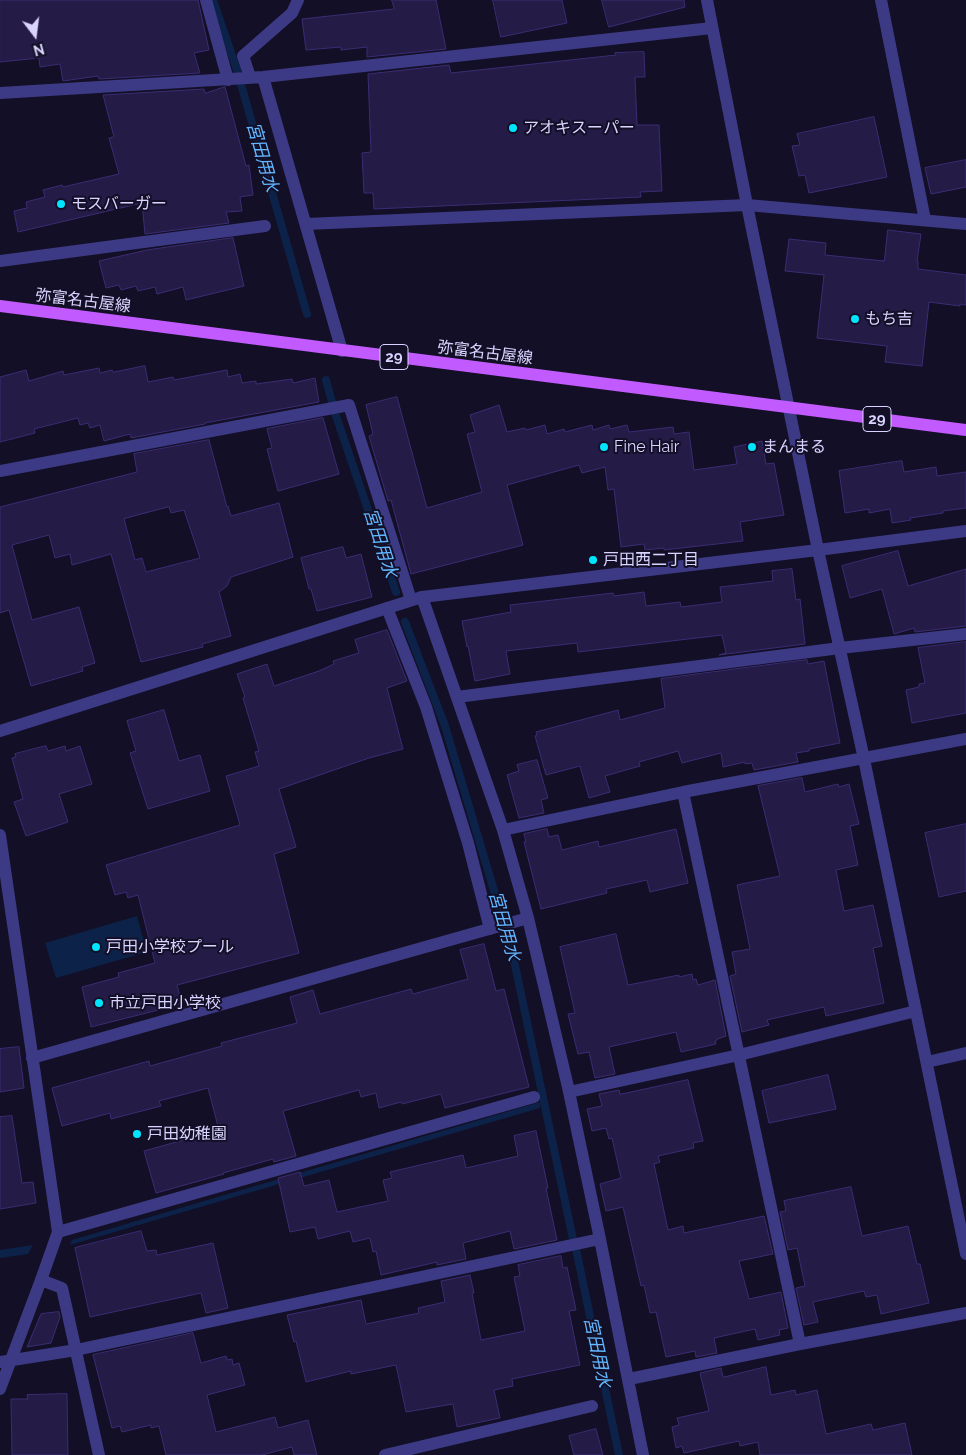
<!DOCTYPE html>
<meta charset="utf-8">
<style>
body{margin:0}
#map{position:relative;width:966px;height:1455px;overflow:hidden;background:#130f26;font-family:Raleway,sans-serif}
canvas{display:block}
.north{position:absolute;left:10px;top:10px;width:50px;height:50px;-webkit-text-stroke:4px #130f26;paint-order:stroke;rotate:165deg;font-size:14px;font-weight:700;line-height:20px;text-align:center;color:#d9d4ff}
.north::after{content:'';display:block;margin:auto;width:18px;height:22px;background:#d9d4ff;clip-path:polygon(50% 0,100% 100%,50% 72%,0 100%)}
</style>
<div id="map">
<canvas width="966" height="1455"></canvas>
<div class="north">N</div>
</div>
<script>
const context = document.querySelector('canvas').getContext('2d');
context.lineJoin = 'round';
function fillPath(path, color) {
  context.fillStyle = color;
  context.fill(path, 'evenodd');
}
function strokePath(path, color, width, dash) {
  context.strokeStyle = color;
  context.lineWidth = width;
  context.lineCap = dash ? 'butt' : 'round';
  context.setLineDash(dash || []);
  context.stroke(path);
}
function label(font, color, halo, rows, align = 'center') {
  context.font = font + ' Raleway,"Noto Sans JP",sans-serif';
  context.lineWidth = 4;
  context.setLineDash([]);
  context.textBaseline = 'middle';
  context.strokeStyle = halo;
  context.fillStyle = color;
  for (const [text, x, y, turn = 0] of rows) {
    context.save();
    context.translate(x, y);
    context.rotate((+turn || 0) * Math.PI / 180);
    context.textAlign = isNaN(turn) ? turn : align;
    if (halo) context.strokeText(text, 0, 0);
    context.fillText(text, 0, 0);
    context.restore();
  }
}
fillPath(new Path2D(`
 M137,916L147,952L56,978L45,943Z
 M540,1102V1108L70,1245L72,1240Z
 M33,1245L28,1254L0,1258V1250Z`), '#0c2248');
strokePath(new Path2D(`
 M213,0L236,67L307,314
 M326,380L335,413L396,592
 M405,622L445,726L512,951L573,1239
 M576,1249L619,1455`), '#0c2248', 8);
const building = new Path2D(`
 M0,0H198L209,50L194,53L200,73L99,79L98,76L63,81L60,64L40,67L39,58L0,62Z
 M392,0H436L446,49L367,57V47L341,50V47L306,50L302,19L394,9Z
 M493,0H562L567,23L501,37Z
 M602,0H684L685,7L609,27Z
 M644,52L645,77H635L637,125H659L662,191L640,192L641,197L374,209L373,193H364L362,153L371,152L368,74L449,65L451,73L616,55L615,53Z
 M225,87L246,166L249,165L253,195L240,197L242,211L226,212L229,223L145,234L142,203L18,232L14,211L27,208L26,202L45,197L43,190L62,185L63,187L119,174L109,138L114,137L103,95L204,89L205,93Z
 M874,117L887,177L809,193L805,175L799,176L792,146L800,145L797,134Z
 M966,160V187L931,194L925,168Z
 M888,230L921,234L917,261H918V269L966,275V305L960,304V306L929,302L922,366L885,362L887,346L817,338L824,275L785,271L789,239L826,243L825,255L884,261Z
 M233,238L244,286L186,300L183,287L157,294L155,287L138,291L136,286L121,290L119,285L106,288L99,261L147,250Z
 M145,366L148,382L173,377L174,380L227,370L228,377L240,374L242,383L256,381V384L292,379L293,383L315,378L319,402L205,423V424L131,438L130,434L104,441L100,425L90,428L88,423L80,425L78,418L34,429L35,433L0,442V377L26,370L29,381L63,371L64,375L99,368L100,373L112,370L113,372Z
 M397,397L427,508L482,492L467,434L475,432L470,415L499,405L507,432L525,428L526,430L545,425L547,434L564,429L565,432L592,425L593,430L609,425L610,429L627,425L629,432L673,427L674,434L689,432L694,470L737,464L734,447L762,441L766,464L774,463L784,515L740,522L743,541L664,550V548L645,550L644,544L621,547L614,489L608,490L605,467L582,473L579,465L507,485L523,545L411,574L391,500L388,501L369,436L373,434L366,405Z
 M323,418L339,474L278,491L267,449L272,448L267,429Z
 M209,440L227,507L228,506L231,516L279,503L293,557L231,577L227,586L219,592L231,636L202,644L203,647L141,662L111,554L72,565L70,554L55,558L49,535L12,545L32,620L79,607L95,663L82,667L83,671L31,686L9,610L0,613V507L137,472L134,454ZM169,507L171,513L184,510L200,558L146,572L142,558L135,560L124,519Z
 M902,461L904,472L936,467L937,476L966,472V508L943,511V513L910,518L911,520L892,523L890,509L869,513V509L845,513L839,471Z
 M343,547L346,558L361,554L372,597L317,611L311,589H309L301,558Z
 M898,551L908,586L966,569V626L915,632L914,628L894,634L882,589L850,598L842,566Z
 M792,569L796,600L800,599L805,644L719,655L726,653L722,635L578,652L577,643L506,651L510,674L475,681L468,646L467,647L462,621L511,612L510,605L613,593L614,596L644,592L646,606L680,602L681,607L722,602L720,587L773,581L772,571Z
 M387,630L407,681L387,688L403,749L369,758L279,789L296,847L274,854L299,953L177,985L182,1004L91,1027L82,987L119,977L118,973L155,963L138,895L128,898L126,892L115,895L106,865L240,825L226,776L259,766L255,752L259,751L243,698L245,697L237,674L267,664L274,686L319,671L334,664L333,661L359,653L355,640Z
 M966,642V713L912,723L906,690L919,687V684L925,683L918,648Z
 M807,660L808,664L824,661L840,743L809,749V751L796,753L798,762L754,770L752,763L745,764V762L723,767L721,753L682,763L678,751L639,762L640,766L605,776L610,792L589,798L580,766L546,775L535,736L537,735L536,732L618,710L620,720L665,708L661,679Z
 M164,710L179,761L200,755L210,791L148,809L130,753L136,751L127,721Z
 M46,746L48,751L65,746L66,751L80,746L92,784L59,794L68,822L26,836L14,802L23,799L12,758L16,757L15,754Z
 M537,760L548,798L541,800L544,813L519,818L507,775L519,771L517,765Z
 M802,778L805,792L838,784L839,787L849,784L859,824L850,826L858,865L836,870L844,911L873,905L882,946L873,948L884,1003L826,1016L824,1007L767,1020L769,1025L742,1032L730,976L736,974L732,952L750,949L737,885L780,876L758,786Z
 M966,824V891L939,897L925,833Z
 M547,829L549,837L558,835L562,850L598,841L599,847L676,829L688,883L650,892L647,880L606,889L607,893L541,909L524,842H526L524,834Z
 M616,934L628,985L679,975V977L692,974L693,980L696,979L698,985L715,980L726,1036L717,1039V1040L715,1041L716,1044L681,1052L676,1032L609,1047L615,1074L595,1078L589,1052L578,1054L568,1014L575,1013L560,947Z
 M484,944L496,991L504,989L529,1087L445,1108L441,1094L402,1104L401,1102L379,1108L376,1093L361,1097L359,1090L283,1111L296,1156L274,1162L273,1159L223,1173L224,1174L156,1193L144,1151L219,1130L208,1088L159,1101L161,1106L111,1119L110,1113L62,1126L52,1088L149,1061L150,1066L222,1046L221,1043L297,1023L290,997L313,990L320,1014L411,989L413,994L468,979L460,950Z
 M19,1047L24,1088L0,1092V1049Z
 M828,1075L836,1109L769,1123L762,1091Z
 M688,1080L703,1141L693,1143L694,1148L658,1156L660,1162L654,1164L668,1230L683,1226L684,1233L764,1216L773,1254L739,1261L749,1299L781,1292L788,1328L779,1330L780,1335L758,1340L755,1329L714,1338L717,1353L696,1357L695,1351L666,1357L656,1312L650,1313L644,1285L641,1286L623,1207L606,1211L600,1184L621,1178L612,1138L609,1139L606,1128L592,1131L587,1109L602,1106L599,1094L619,1090L620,1094Z
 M12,1116L22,1183L33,1182L36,1203L0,1209V1117Z
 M536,1131L548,1188H546L557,1240L514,1249L510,1231L463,1243L466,1259L437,1265V1262L381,1275L376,1251L373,1252L370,1238L353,1242L350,1231L318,1239L315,1227L290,1232L278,1178L300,1172L304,1186L329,1180L337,1212L388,1201L383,1180L392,1178L390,1172L463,1155L466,1168L518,1156L514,1136Z
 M851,1187L862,1236L908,1226L917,1264H920L929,1303L881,1314L877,1295L866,1297L864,1291L813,1302L818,1322L804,1325L796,1288L805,1286L797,1248L788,1250L780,1212L786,1211L784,1201Z
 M141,1231L147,1251L156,1250L157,1255L213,1243L228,1308L206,1313L201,1293L90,1317L75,1248Z
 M561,1256L563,1268L567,1267L576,1310L569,1311L580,1365L512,1379L513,1386L494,1390L500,1418L457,1427L453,1404L406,1412L396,1365L351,1374V1371L306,1382L296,1341L294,1342L287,1315L361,1300L366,1324L419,1313L418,1308L445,1302L441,1281L470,1275L474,1293H472L481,1340L525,1331L514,1277L520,1276L518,1265Z
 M59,1312L60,1317L51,1343L27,1347L41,1314Z
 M193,1333L201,1363L226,1356L227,1360L232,1359L233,1365L239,1363L245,1385L207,1395L216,1432L275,1417L278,1428L308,1420L317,1455H294L292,1447L262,1455H166L159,1426L151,1428V1425L122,1432L120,1426L112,1428L93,1355Z
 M766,1367L771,1395L795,1390L796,1395L817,1390L826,1434L871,1424L873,1430L905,1423L912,1455H760L758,1442L740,1446L739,1441L684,1453L682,1446L676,1448L672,1427L679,1425L677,1418L709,1411L700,1373L721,1368L723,1377Z
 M67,1394L68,1455H12L11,1399H28L27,1395Z
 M596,1429L603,1455H574L569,1436Z`);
fillPath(building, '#241b47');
strokePath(building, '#3b2d73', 1);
strokePath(new Path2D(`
 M206,0L228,80
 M881,0L925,220
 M250,77L243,56L292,13L298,0
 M263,77L342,351
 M0,93L263,77L712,28
 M306,224L747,205L966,224
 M0,261L265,226
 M0,471L349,405L411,600
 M966,531L818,550L864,759L966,1254
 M422,597L503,830L528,918L568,1087L600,1239L643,1455
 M387,608L426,707L468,843L490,929
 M457,697L840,648L966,634
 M683,792L800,1344
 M503,830L683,792L966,739
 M32,1058L528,918
 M927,1062L966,1053
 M569,1092L739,1055L916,1011
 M58,1232L534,1097
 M41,1280L62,1288L99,1455
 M0,1362L76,1350L600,1239
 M629,1379L800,1344L966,1313
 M385,1455L592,1406`), '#3d3a85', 12);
strokePath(new Path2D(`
 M0,731L422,597L818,550L747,205L707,0
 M0,835L58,1232L41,1280L0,1389`), '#3d3a85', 12);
strokePath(new Path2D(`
 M0,306L966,430`), '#c25bff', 12);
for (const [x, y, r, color] of [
 [513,128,5,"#00e5ff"],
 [61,204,5,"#00e5ff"],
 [855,319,5,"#00e5ff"],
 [604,447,5,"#00e5ff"],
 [752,447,5,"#00e5ff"],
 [593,560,5,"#00e5ff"],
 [96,947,5,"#00e5ff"],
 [99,1003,5,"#00e5ff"],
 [137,1134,5,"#00e5ff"]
]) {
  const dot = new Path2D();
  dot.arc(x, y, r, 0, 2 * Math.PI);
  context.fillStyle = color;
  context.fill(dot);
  strokePath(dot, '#130f26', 2);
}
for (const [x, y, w] of [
 [394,357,28],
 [877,419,28]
]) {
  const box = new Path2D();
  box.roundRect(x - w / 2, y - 12.5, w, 25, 4);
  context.fillStyle = '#130f26';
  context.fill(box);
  strokePath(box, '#d9d4ff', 1);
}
label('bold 15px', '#d9d4ff', null, [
 ["29",394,357],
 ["29",877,419]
]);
label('16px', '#d9d4ff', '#130f26', [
 ["アオキスーパー",523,128],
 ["モスバーガー",71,204],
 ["もち吉",865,319],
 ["Fine Hair",614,447],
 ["まんまる",762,447],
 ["戸田西二丁目",603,560],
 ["戸田小学校プール",106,947],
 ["市立戸田小学校",109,1003],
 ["戸田幼稚園",147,1134]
], 'left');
label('16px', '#d9d4ff', '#130f26', [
 ["弥富名古屋線",83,301,7],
 ["弥富名古屋線",485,353,7]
]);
label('italic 18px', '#62b6ff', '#130f26', [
 ["宮田用水",262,157,74],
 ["宮田用水",380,543,72],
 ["宮田用水",504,926,74],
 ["宮田用水",597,1352,78]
]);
</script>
